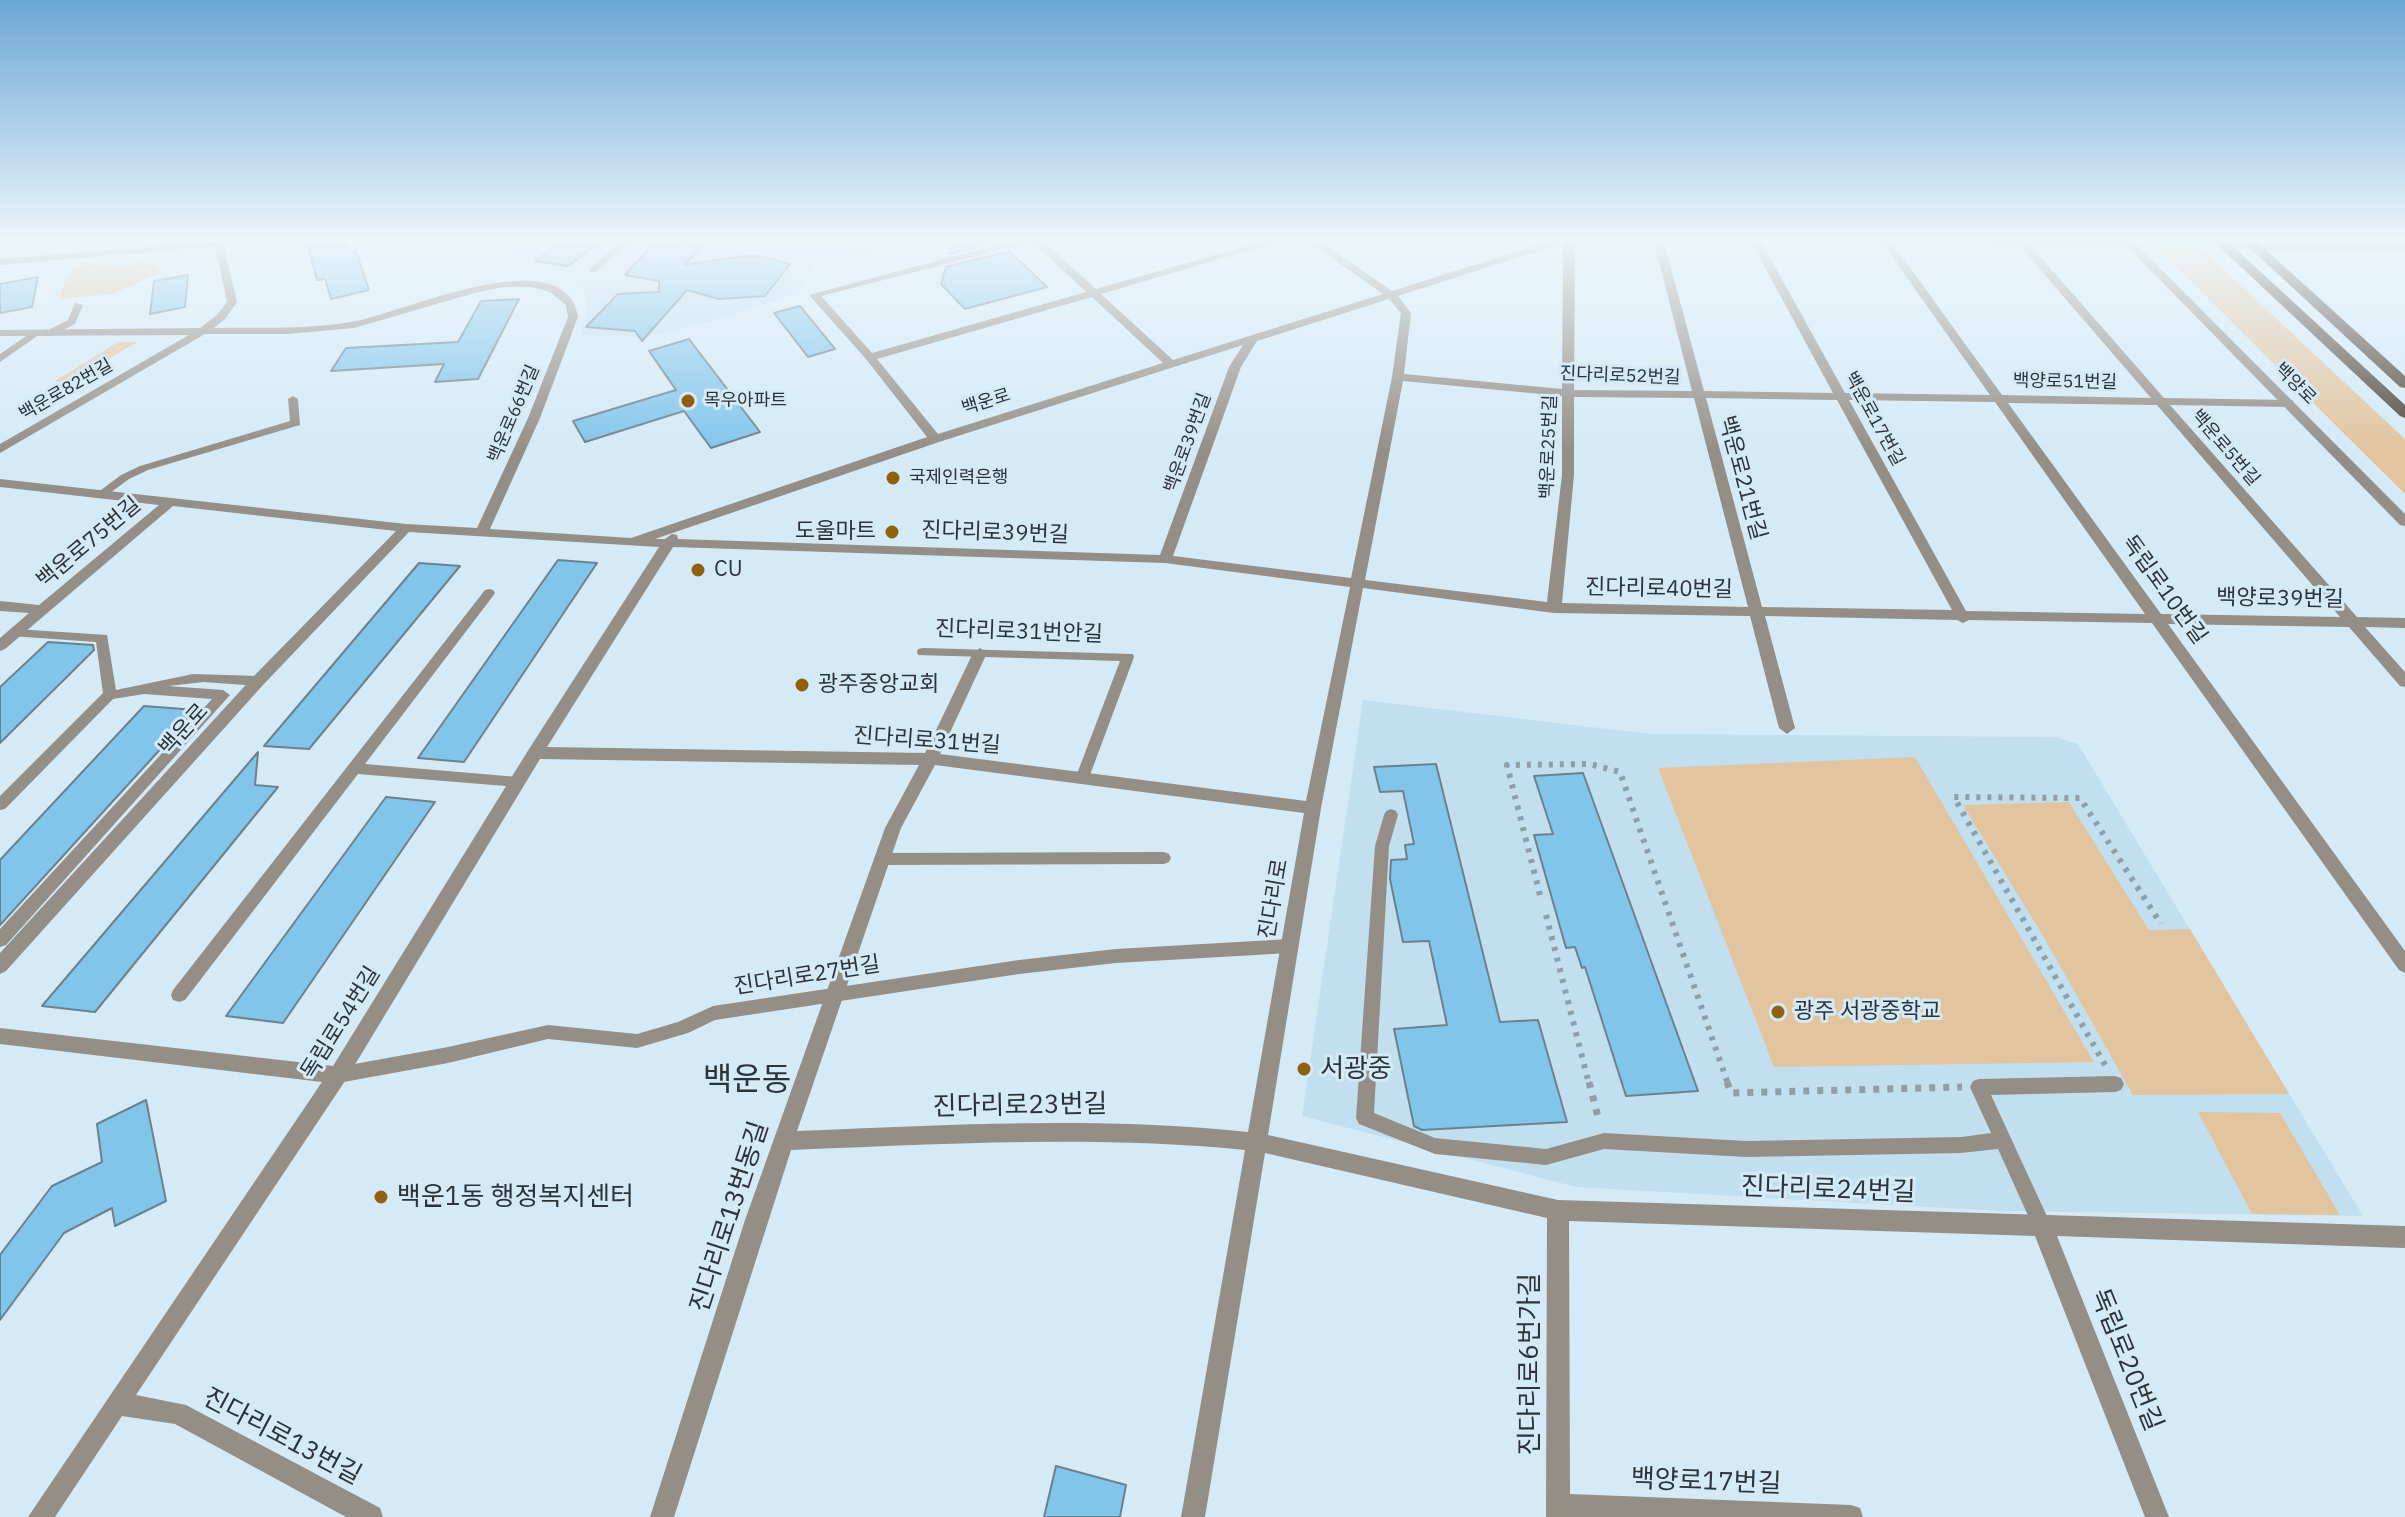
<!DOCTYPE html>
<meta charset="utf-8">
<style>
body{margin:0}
canvas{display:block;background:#d4eaf7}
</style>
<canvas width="2405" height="1517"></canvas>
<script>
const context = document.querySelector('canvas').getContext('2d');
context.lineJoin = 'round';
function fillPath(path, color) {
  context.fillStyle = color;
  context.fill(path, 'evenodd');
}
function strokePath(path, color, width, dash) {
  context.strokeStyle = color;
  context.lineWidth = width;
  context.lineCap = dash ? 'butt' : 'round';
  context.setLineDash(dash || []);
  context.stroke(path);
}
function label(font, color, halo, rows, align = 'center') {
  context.font = font + ' "IBM Plex Sans","Noto Sans KR",sans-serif';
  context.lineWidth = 6;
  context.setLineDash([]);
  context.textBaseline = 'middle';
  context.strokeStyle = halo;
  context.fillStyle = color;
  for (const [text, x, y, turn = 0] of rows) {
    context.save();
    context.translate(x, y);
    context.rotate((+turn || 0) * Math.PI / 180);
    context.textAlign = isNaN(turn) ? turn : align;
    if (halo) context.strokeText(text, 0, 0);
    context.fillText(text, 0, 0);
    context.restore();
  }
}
fillPath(new Path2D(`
 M529,238H931L816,261L800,293L724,317L645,337L582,335L587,304L585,291L563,277L491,268Z
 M1363,700L1650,734L2056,737L2078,744L2363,1216L1999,1211L1576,1187L1302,1116Z`), '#c2dff0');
fillPath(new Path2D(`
 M2147,238H2190L2405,439V494Z
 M142,261L155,264L162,272L112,294L58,299C62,290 66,276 73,270C90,257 121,272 142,261Z
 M118,342H138L68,382L55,381Z
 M1915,757L2094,1062L1774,1067L1658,768Z
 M2069,802L2149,930L2190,929L2289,1094L2133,1095L2042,934L1963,805Z
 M2198,1112L2280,1113L2340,1215L2252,1214Z`), '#e2c49f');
const building = new Path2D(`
 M306,238H344L348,252L356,251L369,290L331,299L325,279L317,280Z
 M566,238H606L568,266L535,261Z
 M954,238H978L980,246L949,254Z
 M657,240L704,243L685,265L744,256H759L790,264L765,296L719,299L687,290L642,341L635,331L586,327L618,294L659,292V281L625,275Z
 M1009,251L1047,287L965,309L941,284L946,267Z
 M188,275L185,307L150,314L154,281Z
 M38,277L32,307L0,313V284Z
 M519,299L478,379L435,382L444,364L331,371L346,348L458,342L481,301Z
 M800,306L835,349L808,357L774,313Z
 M689,339L760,432L711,448L684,411L585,442L573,421L676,390L649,351Z
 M558,560L597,563L464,762L418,758Z
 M419,563L460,566L309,749L264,746Z
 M48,642L93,645L94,650L0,743V687Z
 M144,706L196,710L0,925V860Z
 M258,752L255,785L278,787L95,1012L42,1006Z
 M1436,764L1500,1022L1538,1020L1567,1122L1422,1130L1414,1126L1394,1029L1447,1025L1429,941L1403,942L1390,879L1391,860L1407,859L1405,845L1414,844L1403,791L1380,792L1374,767Z
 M1583,773L1698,1091L1626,1096L1585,967L1582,968L1575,947L1566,948L1534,835L1553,834L1534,776Z
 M386,797L435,802L283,1023L226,1016Z
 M146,1100L166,1201L115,1226L112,1208L64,1233L0,1320V1255L52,1186L102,1162L97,1124Z
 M1056,1466L1126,1485L1120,1517H1044Z`);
fillPath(building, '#82c5eb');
strokePath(building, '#6d818d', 2);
strokePath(new Path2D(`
 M2189,238L2199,248`), '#8f9fa8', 4, [3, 4]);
strokePath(new Path2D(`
 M1540,895L1507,765L1590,764L1620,772L1728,1084
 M1546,915L1589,1084
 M2105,1065L1954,797L2080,798L2161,924`), '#8f9fa8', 6, [4, 7]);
strokePath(new Path2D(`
 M1589,1082L1599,1121
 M1727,1082L1731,1093L1962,1087`), '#8f9fa8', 7, [6, 8]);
fillPath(new Path2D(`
 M625,238H635L596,272H590V268Z
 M981,238H989L987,244L984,245L980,242Z
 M75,303L83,305L75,324L51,336H45V332L68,320Z
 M32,332L40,334L0,362V354Z
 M293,396L298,399L300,425L148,470L129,479L103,498H95L93,496L121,475L140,466L290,421L288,399Z
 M489,589L493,590L495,593L493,596L365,764L518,777L523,778L525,782L523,786L518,787L358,774L185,1000L179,1002L173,1000L171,995L173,990L485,590Z
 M16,629L107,635L116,690L193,674L258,676L265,681L258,686L204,682L168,686L223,690L230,695L6,945L0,947V929L212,699L144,694L113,699L5,809L0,810V796L103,693L96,642L11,636L10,633L11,630Z
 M923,648L1133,654L1134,657L1087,783H1077L1075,779L1120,661L918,655L917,652L918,649Z
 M1391,809L1396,811L1398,815L1389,846L1374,1113L1435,1138L1546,1149L1604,1133L1747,1141L1961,1137L1991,1133L1970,1087L1973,1081L1979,1079L2115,1076L2121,1078L2124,1084L2121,1090L2115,1092L1991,1095L2051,1225L2049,1231L2042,1234L2035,1231L1998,1149L1961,1153L1747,1157L1604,1149L1546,1165L1435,1154L1359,1124L1356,1118L1375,846L1384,815L1386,811Z
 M1164,852L1169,854L1171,858L1169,862L1164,864L882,865L877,863L874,859L877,855L882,853Z
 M1290,939L1296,941L1298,946L1296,951L1290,953L1116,963L1019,974L715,1020L688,1033L637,1048L548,1039L448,1063L338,1083L332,1080L329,1075L332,1070L338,1067L448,1047L548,1025L637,1034L678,1022L713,1006L1019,960L1116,949Z`), '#948e86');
fillPath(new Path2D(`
 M0,238H10L0,245Z
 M1022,238H1040L1096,289L1274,238H1291L1101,294L1173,360L1383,294L1303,238H1315L1392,291L1559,238H1575L1574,390L1692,391L1653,238H1663L1704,391L1833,393L1749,238H1759L1845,393L1990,395L1883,244H1844L1834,238L2130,240L2134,241V245H2030L2164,398L2292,400L2294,403L2288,407L2170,405L2357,617L2405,618V628L2365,627L2405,672V687L2400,686L2349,627L2168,624L2405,951V973L2399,970L2152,623L1969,620L1963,623L1957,620L1765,616L1795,728L1787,734L1779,728L1750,616L1554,613L1363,588L1321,808L1268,1135L1558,1200L2405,1226V1248L2057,1236L2169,1517H2145L2035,1236L1569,1221L1570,1494L1851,1505L1860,1508L1863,1517H1546L1547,1218L1265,1153L1205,1517H1181L1245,1150C1094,1135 942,1144 791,1150L674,1517H650L745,1220L885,828L919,765L540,759L345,1081L136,1395L186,1405L380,1508L383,1517H346L175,1424L122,1416L55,1517H28L322,1082L0,1044V1028L333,1066L529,749L659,547L409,532L263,685L6,971L0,974V953L253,677L396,531L173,506L5,649L0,651V638L29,613L0,611V601L39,605L159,505L0,487V479L406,524L477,528L528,418L568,317L566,305L550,292L531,287H505L478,292L354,328L288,334H205L0,453V444L189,335L0,336V330L200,328L217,315L227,302L215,246L0,265V259L223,241L237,302L225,319L214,328C261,327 309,330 356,321C401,313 566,237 578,317L540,418L490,529L631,538L927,437L866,359L809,295ZM1032,242L1086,292L872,353L821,296ZM1563,243L1562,389L1404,374L1411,313L1398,296ZM1893,244L2019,245L2151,398L2002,395ZM1092,297L1163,363L938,434L877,359ZM1389,299L1401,313L1392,377L1351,578L1173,556L1241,367L1257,341ZM1243,345L1229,367L1160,555L678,539L677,535L672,534L665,539H655L939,442ZM1403,381L1562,396V475L1547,602L1365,580ZM1574,397L1694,398L1748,607L1562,603L1574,475ZM1706,398L1837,400L1952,610L1762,607ZM1849,400L1995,402L2145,614L1966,611ZM2008,403L2157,405L2340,617L2161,614ZM673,547L1165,563L1350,587L1306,801L940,754L987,653L980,648L973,653L925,753L547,747ZM935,765L1304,813L1248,1132C1098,1116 948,1125 797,1131L901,828Z
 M2225,244L2405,245V251L2221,249V245Z`), '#948e86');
fillPath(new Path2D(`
 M2119,238H2130L2405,514V526L2400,525Z`), '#948e86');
fillPath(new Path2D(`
 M2210,238H2224L2405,405V418L2400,416Z
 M2239,238H2253L2405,376V388L2400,387Z`), '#51473a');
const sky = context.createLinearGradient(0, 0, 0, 451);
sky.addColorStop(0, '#6ca7d5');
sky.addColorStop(0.53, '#ecf6fb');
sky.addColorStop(1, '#ecf6fb00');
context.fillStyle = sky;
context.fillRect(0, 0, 2405, 451);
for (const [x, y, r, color] of [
 [688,401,8,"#90600d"],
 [893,478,8,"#90600d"],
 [892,532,8,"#90600d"],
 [698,570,8,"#90600d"],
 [802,685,8,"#90600d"],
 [1778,1012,8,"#90600d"],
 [1304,1069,8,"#90600d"],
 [381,1197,8,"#90600d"]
]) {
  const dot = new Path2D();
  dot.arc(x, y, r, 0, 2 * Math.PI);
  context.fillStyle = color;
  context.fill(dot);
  strokePath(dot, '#d4eaf7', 3);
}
label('18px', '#2c3439', '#d4eaf7', [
 ["진다리로52번길",1620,376,2],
 ["백양로51번길",2065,382,1],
 ["백양로",2295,384,45],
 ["백운로82번길",66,390,-30],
 ["백운로",986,402,-17],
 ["백운로66번길",514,414,-67],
 ["백운로17번길",1874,419,61],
 ["백운로39번길",1188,443,-70],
 ["백운로25번길",1549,447,-88],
 ["백운로5번길",2225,448,49]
]);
label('18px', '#2c3439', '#d4eaf7', [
 ["목우아파트",704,401],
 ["국제인력은행",909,478]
], 'left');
label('22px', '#2c3439', '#d4eaf7', [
 ["백운로21번길",1742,478,75],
 ["진다리로39번길",995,533,2],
 ["백운로75번길",89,543,-40],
 ["진다리로40번길",1659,589,1],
 ["독립로10번길",2164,590,54],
 ["백양로39번길",2280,599,1],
 ["진다리로31번안길",1019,632,2],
 ["백운로",184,730,-48],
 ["진다리로31번길",927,741,4],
 ["진다리로",1274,899,-80],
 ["진다리로27번길",807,976,-9],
 ["독립로54번길",341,1023,-58]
]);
label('22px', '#2c3439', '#d4eaf7', [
 ["도울마트",876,532,"right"],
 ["CU",714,570],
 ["광주중앙교회",818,685],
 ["광주 서광중학교",1794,1012]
], 'left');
label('26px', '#2c3439', '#d4eaf7', [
 ["서광중",1320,1069],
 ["백운1동 행정복지센터",397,1197]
], 'left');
label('26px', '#2c3439', '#d4eaf7', [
 ["진다리로23번길",1020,1106,-1],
 ["진다리로24번길",1828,1190,2],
 ["진다리로13번동길",730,1217,-72],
 ["독립로20번길",2126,1360,68],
 ["진다리로6번가길",1530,1364,-90],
 ["진다리로13번길",282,1437,28],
 ["백양로17번길",1706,1482,2]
]);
label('32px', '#2c3439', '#d4eaf7', [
 ["백운동",747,1081]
]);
</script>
